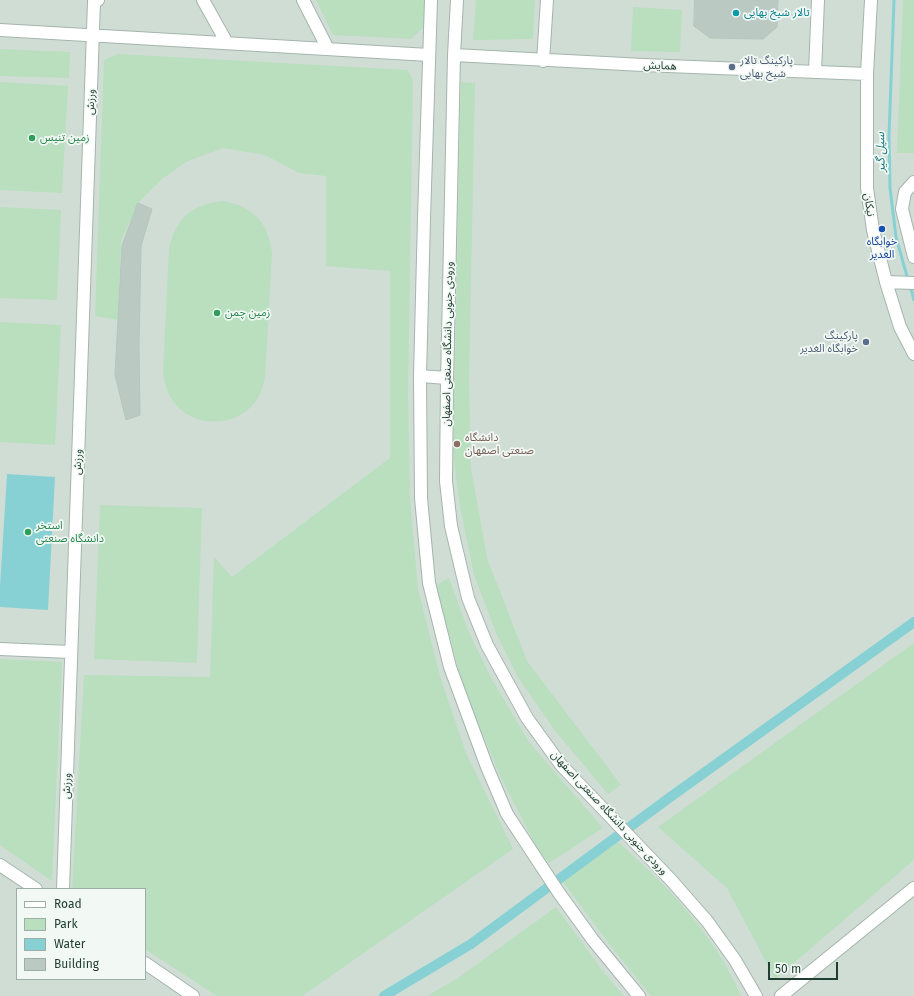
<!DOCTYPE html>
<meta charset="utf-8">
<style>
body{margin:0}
#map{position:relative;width:914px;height:996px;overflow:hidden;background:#e1ede6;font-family:"Fira Sans",sans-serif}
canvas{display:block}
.legend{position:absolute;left:16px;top:888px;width:130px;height:92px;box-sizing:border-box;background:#f2f9f5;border:1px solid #9eaea7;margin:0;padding:5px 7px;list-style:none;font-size:12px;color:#213e33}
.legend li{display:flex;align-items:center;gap:8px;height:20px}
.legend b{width:20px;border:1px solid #9eaea7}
.scale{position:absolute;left:768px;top:962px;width:70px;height:18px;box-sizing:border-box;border:2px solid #213e33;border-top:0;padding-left:5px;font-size:12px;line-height:14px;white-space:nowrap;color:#213e33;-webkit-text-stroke:3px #f2f9f5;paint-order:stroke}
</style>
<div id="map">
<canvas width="914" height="996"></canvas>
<ul class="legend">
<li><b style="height:5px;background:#fff"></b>Road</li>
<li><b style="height:11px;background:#b9dfbf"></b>Park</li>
<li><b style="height:11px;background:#87d1d4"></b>Water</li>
<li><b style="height:11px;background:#bacac2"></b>Building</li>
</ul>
<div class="scale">50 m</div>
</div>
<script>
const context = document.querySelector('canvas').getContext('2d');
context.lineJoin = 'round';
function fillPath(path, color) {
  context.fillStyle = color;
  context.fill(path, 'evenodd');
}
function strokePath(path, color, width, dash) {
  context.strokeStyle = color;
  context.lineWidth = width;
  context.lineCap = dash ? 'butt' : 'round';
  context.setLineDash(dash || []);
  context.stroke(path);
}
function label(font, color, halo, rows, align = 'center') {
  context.font = font + ' "Fira Sans","Noto Sans Arabic",sans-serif';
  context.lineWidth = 3.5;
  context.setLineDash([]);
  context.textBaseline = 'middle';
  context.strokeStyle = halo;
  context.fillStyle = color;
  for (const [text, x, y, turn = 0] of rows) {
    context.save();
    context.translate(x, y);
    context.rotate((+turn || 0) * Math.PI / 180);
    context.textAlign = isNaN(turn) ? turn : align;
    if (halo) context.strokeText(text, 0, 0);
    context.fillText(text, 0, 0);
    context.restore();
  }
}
fillPath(new Path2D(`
 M0,0H914V996H0ZM17,889H145V979H17Z`), '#d0ddd5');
fillPath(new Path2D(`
 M316,0H425L423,28L411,39L333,35Z
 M476,0H535L533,39L473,40Z
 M903,0H914V153H897Z
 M633,7L682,10L680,52L631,51Z
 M0,49L70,52L69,78L0,76Z
 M118,54L408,70L413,80L408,394L410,498L418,589L440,676L466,753L513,849L302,996H217L145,949V889H72L84,675L210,677L214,557L232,577L390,458V271L326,266V176L299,173L265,155L223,148L186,162L162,179L138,203L121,241L118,320L95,316L104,60Z
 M0,82L68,86L62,193L0,190Z
 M461,82L475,83L469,381L471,468L487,558L527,661L621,785L608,794L553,728L518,677L497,635L474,575L459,501L453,450Z
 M223,201C254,207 268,222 272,253L265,378C263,386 261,394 256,401C238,426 198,429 177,406C168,397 165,385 163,373L169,248C176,218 192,204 223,201Z
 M0,207L61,210L57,300L0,298Z
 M0,322L61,325L55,445L0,442Z
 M100,505L202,508L197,663L94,659Z
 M449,578L468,630L490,676L529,742L603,828L549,863L537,848L501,778L465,692L436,587L441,582Z
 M914,643V860L775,979L727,888L658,827Z
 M0,659L62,662L52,881L0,845Z
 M618,842C667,885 715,935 741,996H651L613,949L563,882Z
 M556,907L605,974L624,996H427L458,978Z`), '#b9dfbf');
fillPath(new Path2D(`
 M7,474L55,477L48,610L0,607V586Z`), '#87d1d4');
strokePath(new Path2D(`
 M894,0L889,136L890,188L896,237L908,280
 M910,285L914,300`), '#87d1d4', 3);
strokePath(new Path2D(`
 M384,996L471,944L669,798L914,622`), '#87d1d4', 10);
const building = new Path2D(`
 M695,0H778L777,27L763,39L710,38L694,26Z
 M138,203L152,209L141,246L139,344L140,415L126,420L115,375L122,246Z`);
fillPath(building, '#bacac2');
strokePath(building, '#b4c7bd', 1);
const minor = new Path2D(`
 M203,0L227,43
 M303,0L328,49
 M431,0L424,218L420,376L421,498L429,583L450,667L487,767L507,814L559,893L593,940L639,996
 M457,0L454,55L447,383L446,481L451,526L468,598L487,645L527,718L561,765L671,880L707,921L735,960L756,996
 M871,0L867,74V188L873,230L886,282L900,327L914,354
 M0,30L429,55
 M454,55L643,65L867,74
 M543,61L547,0
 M815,72L818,0
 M914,182L905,192L902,209L914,257
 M886,282L914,283
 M420,376L447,378
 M0,649L71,652
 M0,865L36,889
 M63,889L94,2L98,0
 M145,963L193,996
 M781,996L914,888`);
strokePath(minor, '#a4b5ad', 14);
strokePath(minor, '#fff', 12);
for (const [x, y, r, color] of [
 [736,13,4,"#0f9aa8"],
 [732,67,4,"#5c6f8a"],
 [32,138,4,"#2e9e5b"],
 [882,229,4,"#1a4fb4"],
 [217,313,4,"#2e9e5b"],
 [866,342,4,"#5c6f8a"],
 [457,444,4,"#8d6e63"],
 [28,532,4,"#2e9e5b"]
]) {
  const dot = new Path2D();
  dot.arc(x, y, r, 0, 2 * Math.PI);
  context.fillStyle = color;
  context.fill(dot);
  strokePath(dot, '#f2f9f5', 1.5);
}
label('11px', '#0d838f', '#f2f9f5', [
 ["تالار شیخ بهایی",744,13]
], 'left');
label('11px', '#4e5e75', '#f2f9f5', [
 ["پارکینگ تالار",740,61],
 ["شیخ بهایی",740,74],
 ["پارکینگ",858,336,"right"],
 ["خوابگاه الغدیر",858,349,"right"]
], 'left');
label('11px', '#213e33', '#f2f9f5', [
 ["همایش",660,66,2],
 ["ورزش",91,102,-88],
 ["نیکان",869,205,82],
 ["ورودی جنوبی دانشگاه صنعتی اصفهان",448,344,-89],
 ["ورزش",78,462,-88],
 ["ورزش",67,786,-88],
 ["ورودی جنوبی دانشگاه صنعتی اصفهان",609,813,47]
]);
label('11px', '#27864d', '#f2f9f5', [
 ["زمین تنیس",40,138],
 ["زمین چمن",225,313],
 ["استخر",36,526],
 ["دانشگاه صنعتی",36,539]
], 'left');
label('11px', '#164399', '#f2f9f5', [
 ["خوابگاه",882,242],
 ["الغدیر",882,255]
]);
label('11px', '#785e54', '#f2f9f5', [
 ["دانشگاه",465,438],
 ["صنعتی اصفهان",465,451]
], 'left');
label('italic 12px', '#18777d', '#f2f9f5', [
 ["سیل گیر",881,152,-91]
]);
</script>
